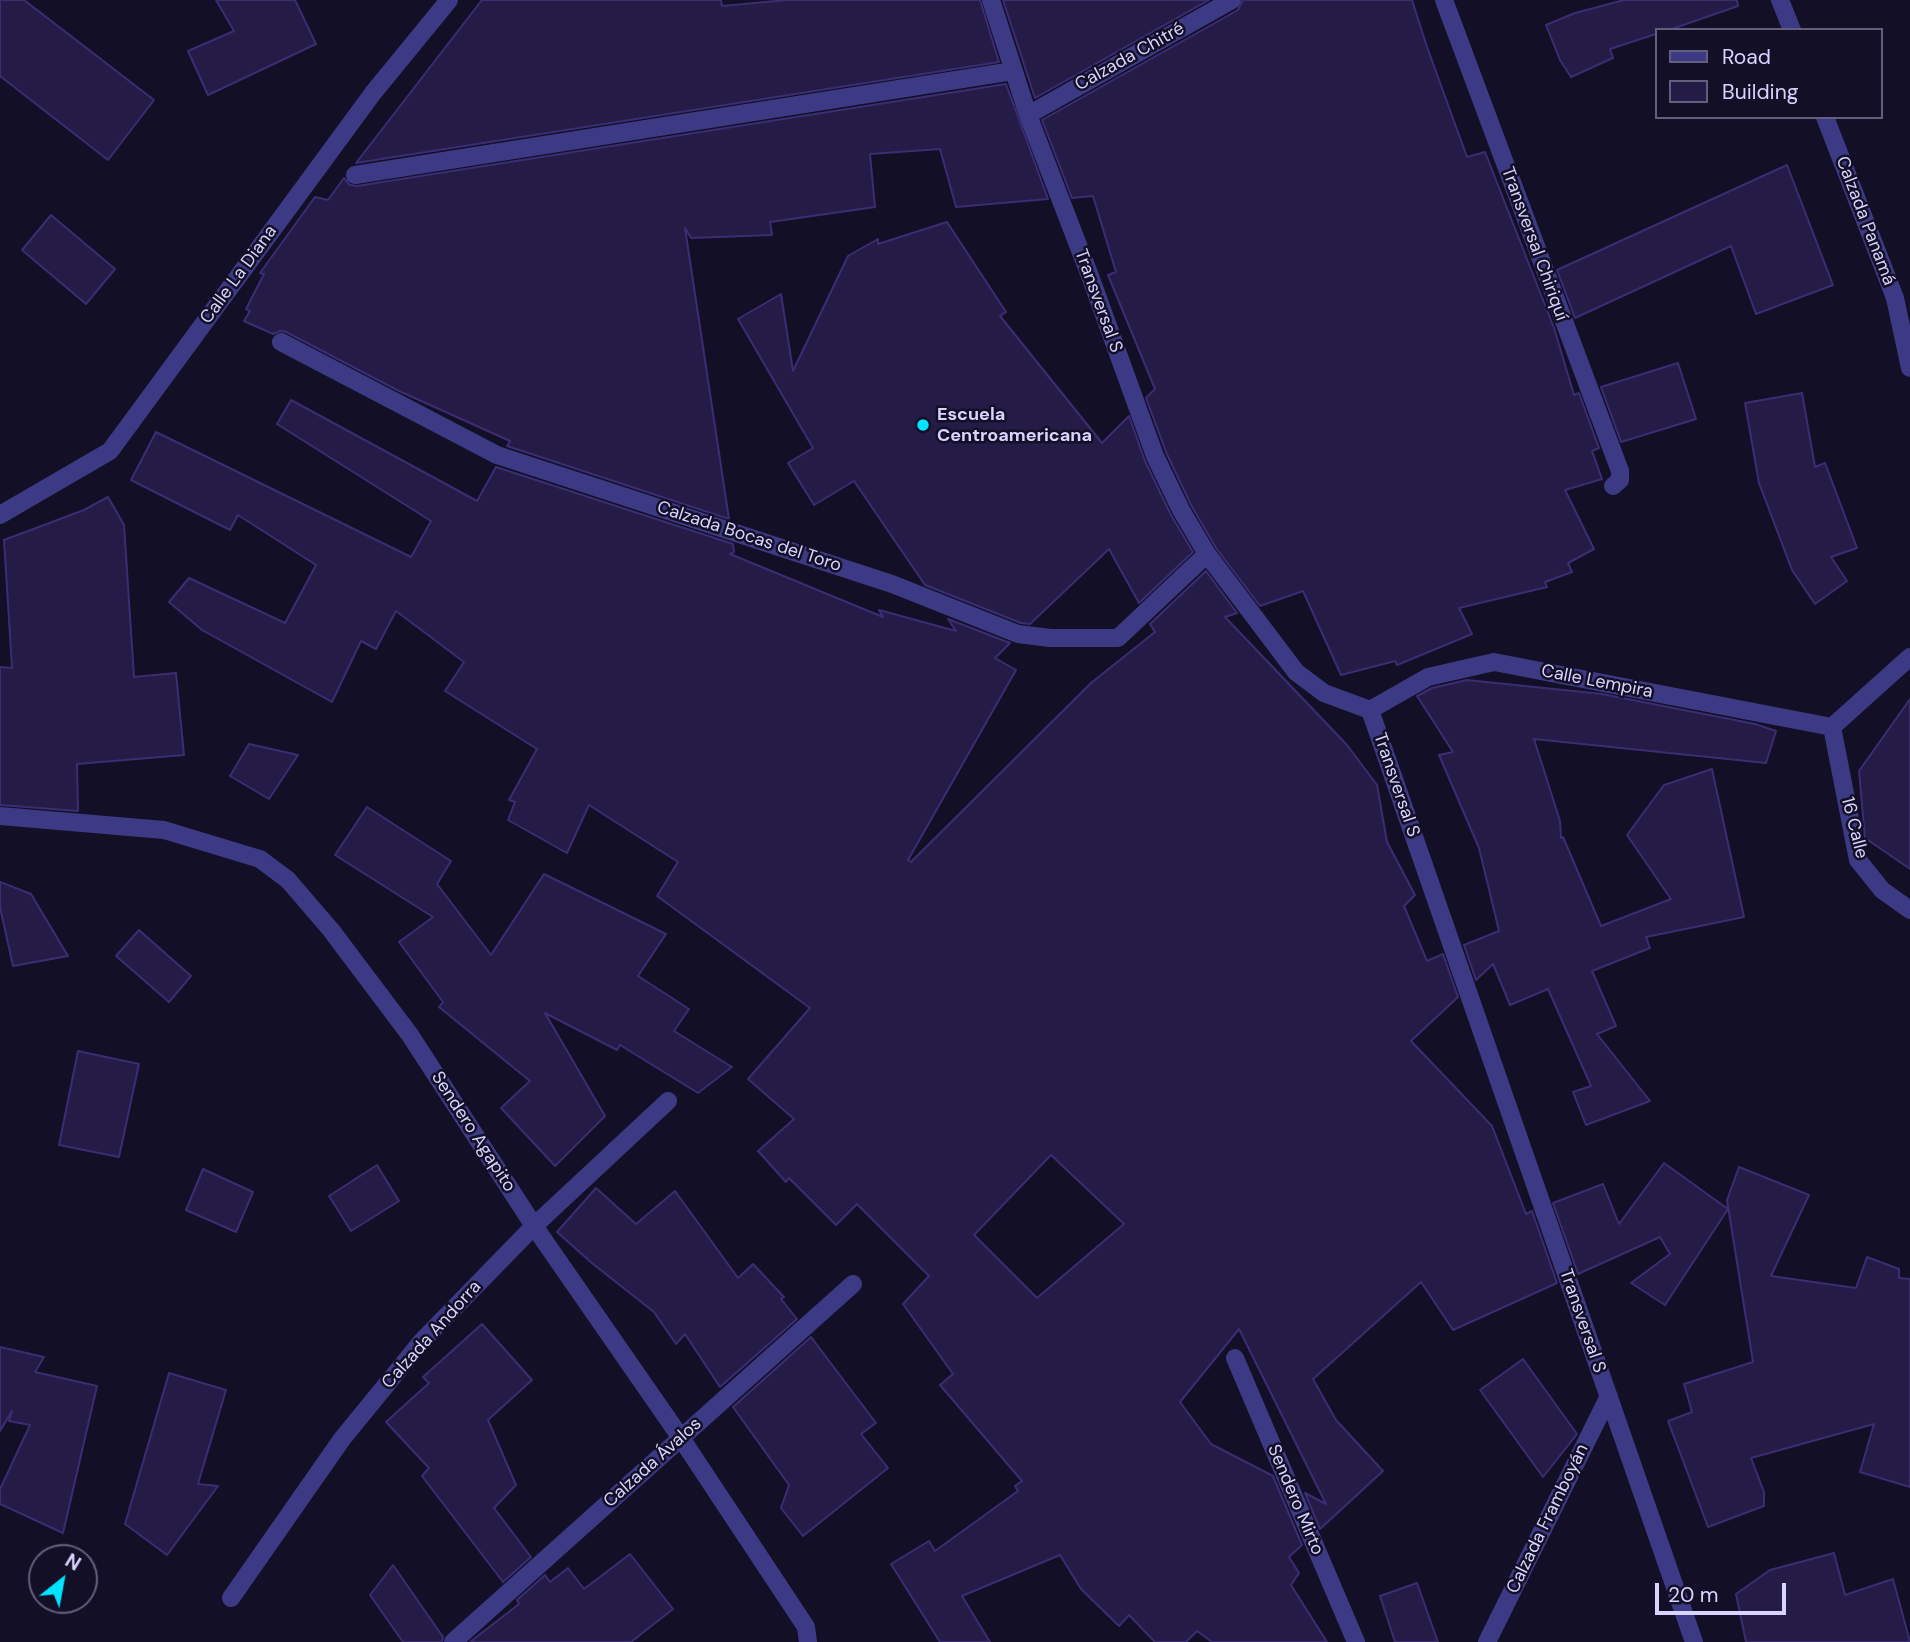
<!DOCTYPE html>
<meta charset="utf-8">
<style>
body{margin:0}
#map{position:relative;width:1910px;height:1642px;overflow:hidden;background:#130f26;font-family:"DM Sans",sans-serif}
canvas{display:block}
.legend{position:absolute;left:1655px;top:28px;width:228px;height:91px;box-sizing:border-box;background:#130f26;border:2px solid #625e7d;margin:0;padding:9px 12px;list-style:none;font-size:21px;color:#d9d4ff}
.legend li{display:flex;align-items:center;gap:14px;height:35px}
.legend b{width:35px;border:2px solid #625e7d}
.north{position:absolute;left:28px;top:1544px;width:70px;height:70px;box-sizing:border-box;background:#130f26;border:2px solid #625e7d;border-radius:50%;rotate:31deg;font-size:19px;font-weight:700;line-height:28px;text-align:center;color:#d9d4ff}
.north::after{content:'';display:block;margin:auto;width:24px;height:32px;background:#00e5ff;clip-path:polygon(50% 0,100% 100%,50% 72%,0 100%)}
.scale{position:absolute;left:1655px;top:1583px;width:131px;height:32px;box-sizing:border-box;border:4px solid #d9d4ff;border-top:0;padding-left:9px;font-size:21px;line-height:24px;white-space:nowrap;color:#d9d4ff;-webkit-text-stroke:5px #130f26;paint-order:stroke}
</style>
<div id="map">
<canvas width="1910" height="1642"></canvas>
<ul class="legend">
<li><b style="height:9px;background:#3d3a85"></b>Road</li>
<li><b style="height:19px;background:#241b47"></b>Building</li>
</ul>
<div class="north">N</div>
<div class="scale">20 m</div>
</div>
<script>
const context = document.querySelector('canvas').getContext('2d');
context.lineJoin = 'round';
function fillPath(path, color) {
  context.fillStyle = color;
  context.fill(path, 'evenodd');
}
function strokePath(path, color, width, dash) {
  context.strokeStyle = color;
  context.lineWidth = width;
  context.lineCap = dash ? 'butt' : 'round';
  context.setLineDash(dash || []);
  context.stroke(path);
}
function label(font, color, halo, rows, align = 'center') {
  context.font = font + ' "DM Sans",sans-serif';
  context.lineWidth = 5;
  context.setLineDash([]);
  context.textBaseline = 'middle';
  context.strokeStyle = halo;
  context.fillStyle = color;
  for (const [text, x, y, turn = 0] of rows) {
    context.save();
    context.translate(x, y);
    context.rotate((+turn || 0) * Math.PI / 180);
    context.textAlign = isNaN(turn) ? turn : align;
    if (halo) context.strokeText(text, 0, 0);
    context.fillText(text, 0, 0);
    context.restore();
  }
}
const building = new Path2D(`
 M0,0H24L154,100L108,160L0,76Z
 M216,0H295L316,44L208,95L188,51L234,31Z
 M482,0H721L722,6L787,0H980L999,62L356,163Z
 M1003,0H1209L1035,98Z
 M1243,0H1412L1427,47L1467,157L1485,152L1554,328L1574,395L1579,393L1599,448L1592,451L1602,479L1565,490L1594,549L1568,563L1572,572L1545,582L1547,587L1459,608L1472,634L1397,665L1395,661L1341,675L1303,591L1260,606L1216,548L1191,505L1166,452L1146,398L1155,389L1108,275L1116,272L1093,196L1072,198L1042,120L1238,10Z
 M1624,0H1737L1738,6L1669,30H1656V34L1610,49L1613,58L1571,77L1560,60L1546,25L1575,13Z
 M1006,84L1048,199L956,207L940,149L870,154L875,207L770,222L772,235L691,238L685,228L729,519L507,446L510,441L399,391L286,332L280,331L273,334L244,321L250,311L246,309L264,274L260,273L315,197L328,200L344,178L350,185L357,186Z
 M1787,165L1833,285L1756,314L1731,246L1575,318L1557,270Z
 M51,215L115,269L86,304L22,250Z
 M947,222L1006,312L1000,316L1102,443L1129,416L1145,461L1171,515L1193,552L1139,603L1109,549L1030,624L1021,623L925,585L854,481L814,505L788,463L813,448L738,319L781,294L793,371L848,256L878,239V244Z
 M1678,363L1696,419L1621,442L1601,387Z
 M1802,393L1815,467L1825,463L1857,548L1831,557L1847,581L1815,604L1792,570L1759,483L1745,403Z
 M291,400L477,501L496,467L733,544L734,552L730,554L883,617L879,610L956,631L948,619L1010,643L995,658L1016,670L908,860L911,862L1091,683L1155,632L1150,624L1206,571L1237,613L1225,617L1347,745L1377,785L1387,842L1415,895L1404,906L1427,961L1443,954L1458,997L1411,1041L1492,1126L1526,1214L1532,1211L1557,1283L1453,1330L1421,1282L1313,1379L1336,1420L1383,1471L1320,1529L1305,1493L1326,1504L1239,1329L1180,1402L1211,1444L1273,1476L1302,1545L1289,1557L1299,1573L1291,1585L1327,1642H1212L1197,1631L1186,1642H1155L1129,1615L1119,1626L1081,1589L1060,1555L962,1596L990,1642H940L891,1564L929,1541L935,1551L1018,1491L1015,1486L1022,1481L940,1385L953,1374L903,1304L929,1276L857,1204L836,1225L789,1178L786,1182L758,1151L794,1119L748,1079L810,1008L657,896L678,862L589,805L567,853L508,820L515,802L509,800L537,749L445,691L464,662L396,611L376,649L361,641L332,702L202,630L169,602L189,578L285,623L316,565L238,515L230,530L131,480L156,432L411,557L431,521L277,424ZM1051,1155L1124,1224L1037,1298L974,1235Z
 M108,497L124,525L134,677L176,673L184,755L77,764L78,811L0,805V667L12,668L4,540L84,510Z
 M1467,680L1602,694L1755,724L1776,731L1766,763L1534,739L1560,821L1561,838L1563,837L1601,926L1671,899L1627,835L1664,785L1712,769L1744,917L1646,937L1650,948L1592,971L1616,1026L1597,1034L1650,1101L1586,1125L1573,1092L1591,1086L1548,989L1510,1005L1493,964L1476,980L1464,945L1499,931L1479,848L1439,755L1453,752L1417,696L1432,688Z
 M1910,699V869L1865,838L1859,771Z
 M249,744L298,755L269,799L230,776Z
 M367,807L451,861L437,884L491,955L544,874L666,934L638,976L689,1009L674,1031L732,1067L698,1093L620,1045L617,1050L545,1013L605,1116L555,1166L501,1108L530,1081L439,1007L443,1002L399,942L433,917L335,855Z
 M0,882L31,894L68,956L13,966L0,907Z
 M139,930L191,976L169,1002L116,956Z
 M78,1051L139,1064L119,1157L59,1145Z
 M1664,1163L1728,1209L1665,1305L1631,1283L1670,1254L1660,1237L1578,1274L1553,1203L1603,1184L1619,1224Z
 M377,1165L399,1201L351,1231L329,1196Z
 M1739,1167L1809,1195L1771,1276L1856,1288L1867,1257L1899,1269V1278L1910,1279V1487L1860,1472L1874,1424L1751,1458L1764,1492V1506L1708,1527L1668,1421L1692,1412L1684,1384L1753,1362L1727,1200Z
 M203,1169L253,1192L236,1232L186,1210Z
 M596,1188L636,1224L675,1191L738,1278L753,1264L784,1297L781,1299L797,1319L720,1387L685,1334L676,1344L654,1312L593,1264L557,1232Z
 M482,1324L532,1380L488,1420L516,1485L494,1508L531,1557L503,1582L422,1476L429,1468L386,1422L429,1383L423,1377Z
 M811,1337L876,1423L861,1434L888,1468L803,1536L781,1508L789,1485L733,1407Z
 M0,1347L44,1357L35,1372L97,1386L63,1533L0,1504V1489L30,1425L9,1421L12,1411L0,1431Z
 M1523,1359L1577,1434L1543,1477L1480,1390Z
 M169,1373L226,1390L198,1484L218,1486L167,1555L125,1524Z
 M1834,1553L1845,1595L1893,1579L1910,1642H1746L1736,1594L1770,1570Z
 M630,1554L673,1609L631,1642H470L519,1604L517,1600L545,1575L550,1582L568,1568L584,1589Z
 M393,1565L443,1637L442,1642H403L370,1595Z
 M1417,1583L1438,1642H1395L1380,1596Z`);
fillPath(building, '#241b47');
strokePath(building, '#3b2d73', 2);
strokePath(new Path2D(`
 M991,0L1028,115L1090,276L1155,456L1181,510L1207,554L1296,672L1324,693L1370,710L1694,1642
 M1444,0L1620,471V480L1613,486
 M1780,0L1792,30
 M1028,115L1232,0
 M1825,117L1895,298L1910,368
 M355,175L1013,71
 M281,342L497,455L892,584L1018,634L1050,638H1118L1207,554
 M0,515L110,451L373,93L449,0
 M1370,710L1428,677L1494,662L1832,727
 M1832,727L1858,860L1882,890L1910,910
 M1832,727L1910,657
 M0,816L164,830L260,859L288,880L331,930L410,1035L534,1226L681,1438L806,1627L808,1642
 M1235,1358L1356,1642
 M231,1598L342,1439L422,1341L534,1226L668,1101
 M453,1642L853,1284
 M1487,1642L1609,1396`), '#3d3a85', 18);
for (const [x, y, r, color] of [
 [923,425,7,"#00e5ff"]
]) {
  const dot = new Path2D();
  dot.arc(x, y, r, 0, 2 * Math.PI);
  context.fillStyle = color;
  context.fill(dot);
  strokePath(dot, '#130f26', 2.5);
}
label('18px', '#d9d4ff', '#130f26', [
 ["Calzada Chitré",1130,57,-29],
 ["Calzada Panamá",1865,221,69],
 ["Transversal Chiriquí",1534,244,70],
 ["Calle La Diana",239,275,-54],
 ["Transversal S",1098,301,70],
 ["Calzada Bocas del Toro",749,537,18],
 ["Calle Lempira",1597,682,11],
 ["Transversal S",1396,785,71],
 ["16 Calle",1854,828,76],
 ["Sendero Agapito",473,1132,57],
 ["Transversal S",1582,1321,71],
 ["Calzada Andorra",432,1335,-48],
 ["Calzada Ávalos",653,1463,-42],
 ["Sendero Mirto",1295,1500,67],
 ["Calzada Framboyán",1548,1519,-64]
]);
label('bold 18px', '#d9d4ff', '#130f26', [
 ["Escuela",937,415],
 ["Centroamericana",937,436]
], 'left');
</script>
